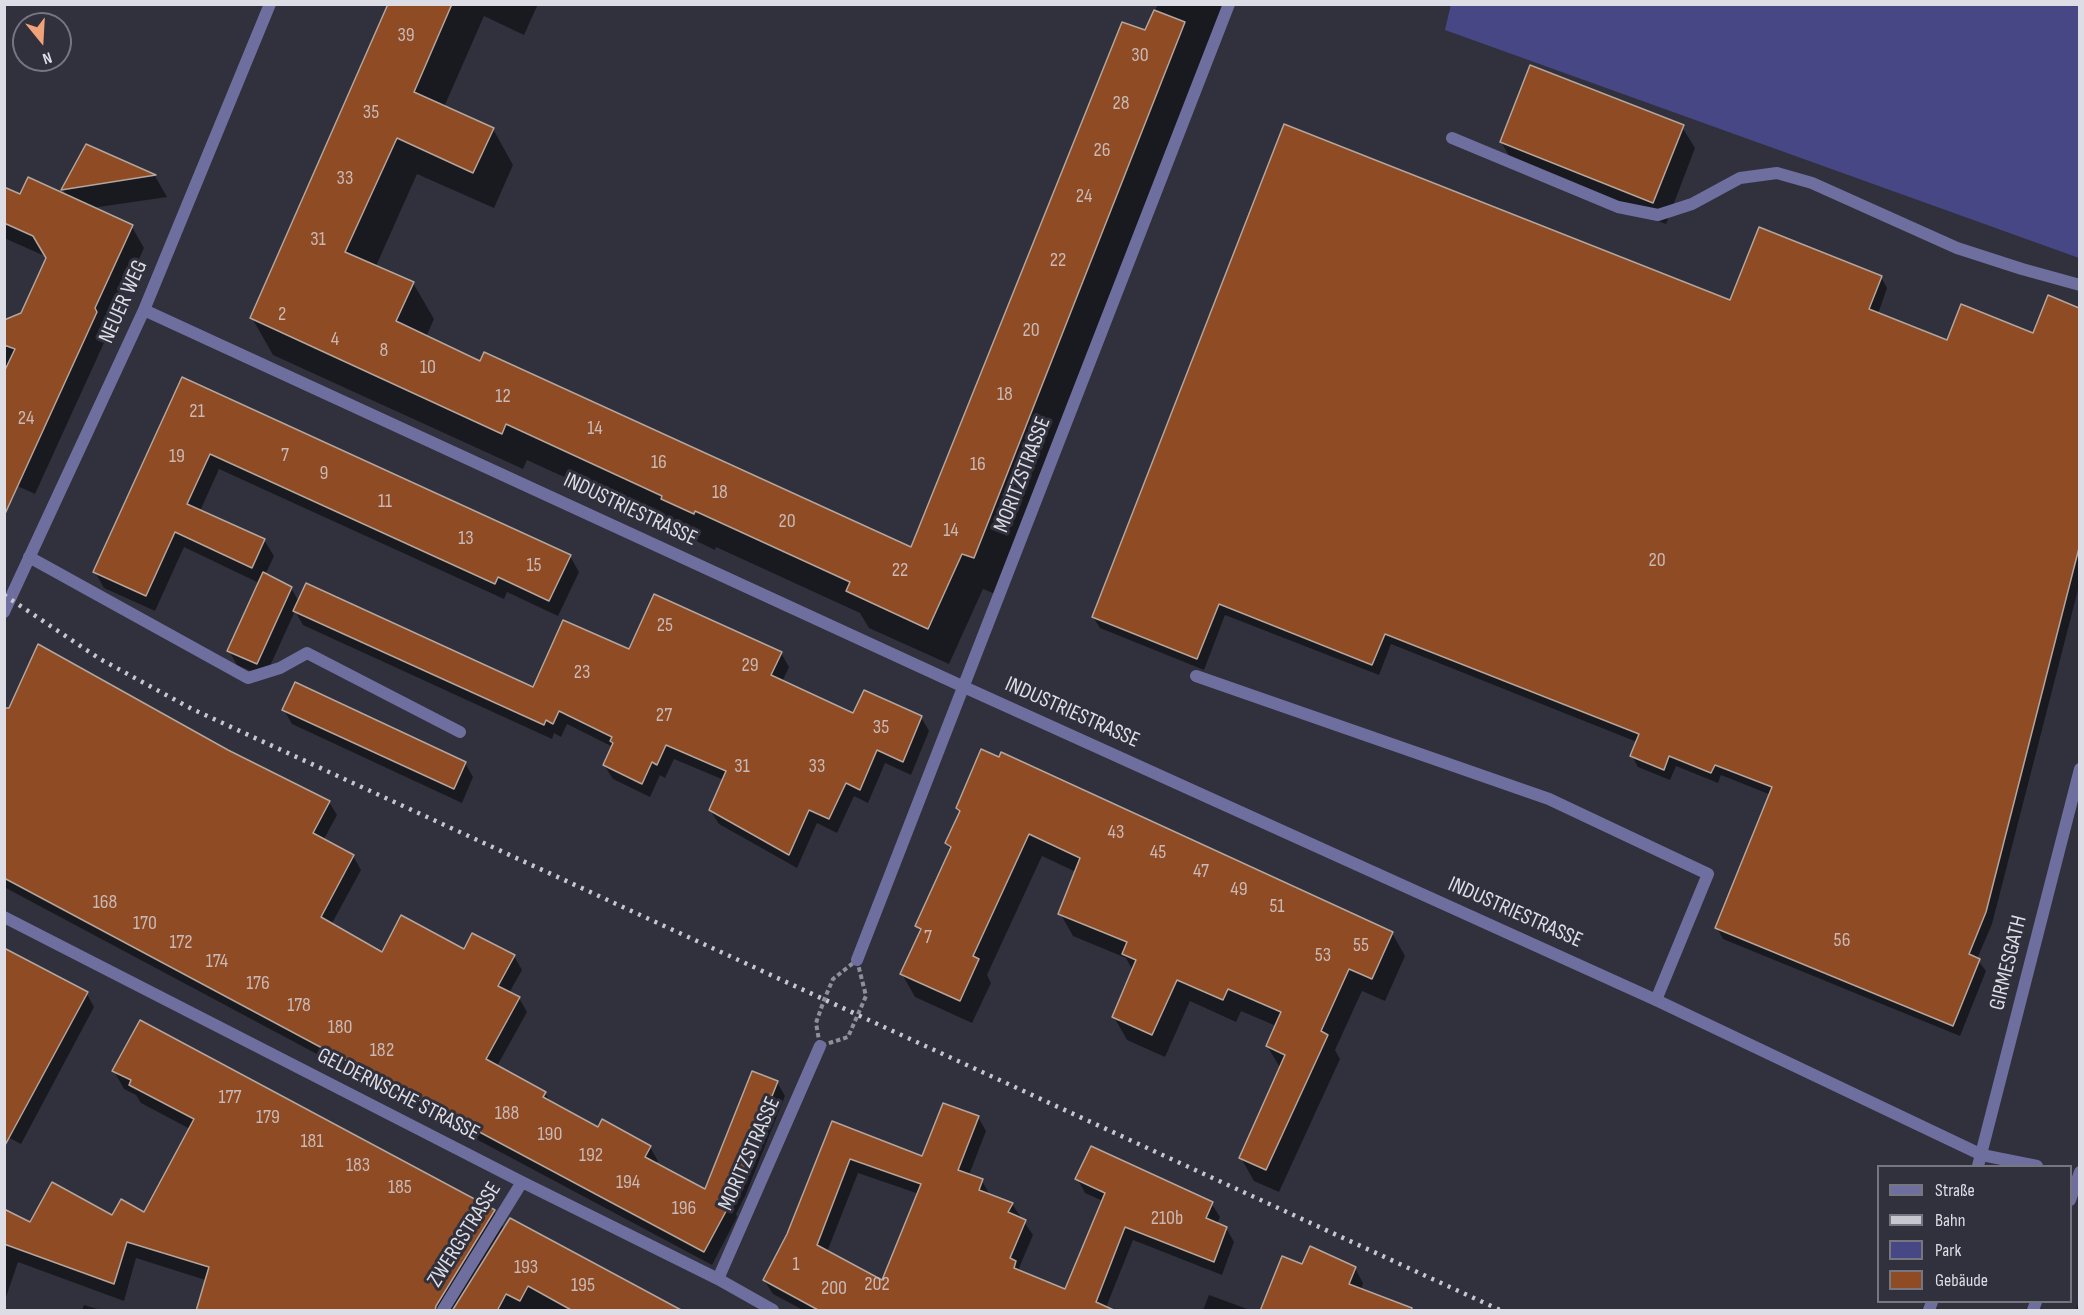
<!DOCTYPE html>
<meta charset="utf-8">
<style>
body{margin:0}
#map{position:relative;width:2084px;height:1315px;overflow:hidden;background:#30313d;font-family:"Sofia Sans Condensed",sans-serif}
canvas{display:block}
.frame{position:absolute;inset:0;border:6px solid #dddde5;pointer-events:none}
.legend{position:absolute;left:1877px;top:1165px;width:195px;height:138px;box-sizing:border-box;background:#30313d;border:2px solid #757680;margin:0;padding:8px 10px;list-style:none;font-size:18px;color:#dddde5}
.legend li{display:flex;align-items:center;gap:12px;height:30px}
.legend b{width:30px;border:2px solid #757680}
.north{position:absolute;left:12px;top:12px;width:60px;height:60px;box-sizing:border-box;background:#30313d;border:2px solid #757680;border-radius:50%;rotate:162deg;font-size:16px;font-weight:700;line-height:24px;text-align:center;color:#dddde5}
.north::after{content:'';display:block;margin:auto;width:21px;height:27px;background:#f0a279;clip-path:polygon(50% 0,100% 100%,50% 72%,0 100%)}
</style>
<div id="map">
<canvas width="2084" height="1315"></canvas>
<div class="frame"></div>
<ul class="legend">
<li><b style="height:8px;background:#6e6f9f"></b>Straße</li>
<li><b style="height:8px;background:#c6c6cf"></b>Bahn</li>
<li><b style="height:16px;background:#484785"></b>Park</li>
<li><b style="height:16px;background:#8e4b24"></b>Gebäude</li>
</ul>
<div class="north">N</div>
</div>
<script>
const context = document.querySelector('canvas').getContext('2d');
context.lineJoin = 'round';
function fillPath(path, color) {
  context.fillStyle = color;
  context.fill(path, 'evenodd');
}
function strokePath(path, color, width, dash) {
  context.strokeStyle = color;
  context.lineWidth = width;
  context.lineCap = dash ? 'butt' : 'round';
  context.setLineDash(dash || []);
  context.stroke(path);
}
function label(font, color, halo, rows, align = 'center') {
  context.font = font + ' "Sofia Sans Condensed",sans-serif';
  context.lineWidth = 6;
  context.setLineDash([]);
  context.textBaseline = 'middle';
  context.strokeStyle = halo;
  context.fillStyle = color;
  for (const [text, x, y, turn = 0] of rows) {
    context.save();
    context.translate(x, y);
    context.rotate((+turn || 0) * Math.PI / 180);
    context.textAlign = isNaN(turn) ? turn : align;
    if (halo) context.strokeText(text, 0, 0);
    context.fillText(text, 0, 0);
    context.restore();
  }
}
fillPath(new Path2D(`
 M1451,4L2079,5V258L1445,30Z`), '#484785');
fillPath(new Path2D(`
 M391,4H538L524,35L484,16L444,107L493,129L513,165L494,208L417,174L376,266L413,283L434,319L426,337L481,363L912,549L1158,4H1226L995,594L983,589L949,664L869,628L860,613L716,547L715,550L684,535L682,531L527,460L523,469L273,355L252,318Z
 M1682,127L1695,148L1666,224L1514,164L1501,142Z
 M87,146L155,176L167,197L92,208L132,227L144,248L106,331L108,334L35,494L4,480L9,366L4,364V322L22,314L47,257L4,238V188L20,196L67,197L63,190Z
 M1881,277L1887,288L1878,314L1948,342L2034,335L2049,297L2080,309V582L1992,924L1977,959L1986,971L1960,1036L1723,939L1717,928L1771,795L1721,775L1718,783L1676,766L1670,780L1638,767L1632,756L1637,742L1391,644L1379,675L1225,615L1204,670L1100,628L1093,617L1731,301Z
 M183,379L570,556L579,572L558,616L507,592L504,599L219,469L200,511L264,540L274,556L265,575L291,588L299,602L533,689L629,651L781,653L789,667L782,682L854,715L921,717L929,731L911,775L885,763L868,803L854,796L837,833L817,823L797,868L719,824L710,810L724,780L674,759L665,778L660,775L650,797L613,779L604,765L613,747L567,724L561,737L554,733L552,739L303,625L295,611L265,677L237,665L229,651L259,583L184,547L155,611L104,588L95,572Z
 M284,710L465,763L473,777L462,803L292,724Z
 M4,722L227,752L329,802L337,815L323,841L353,856L361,870L331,925L383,954L464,951L514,956L522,970L509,993L519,998L527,1012L497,1066L545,1093L551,1103L598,1129L650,1147L658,1161L656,1164L707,1191L777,1082L785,1096L745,1196L736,1214L737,1217L712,1265L4,887Z
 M958,808L1392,933L1405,956L1385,1001L1362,991L1335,1050L1340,1059L1279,1192L1254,1181L1241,1158L1281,1069L1267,1046L1276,1026L1241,1011L1236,1022L1190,1001L1165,1057L1127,1040L1114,1017L1133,971L1126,958L1073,936L1060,913L1076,872L1042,856L987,975L991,983L972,1023L915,997L902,974L921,933L917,926L951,851L946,843L960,813Z
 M87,994L94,1007L21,1144L4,1135Z
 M114,1071L494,1211L504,1229L678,1310H300L136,1258L124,1301L18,1262L4,1303V1211L31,1224L144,1214L190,1129L141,1103L136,1095L124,1089Z
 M978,1117L986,1131L969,1175L982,1181L990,1195L1012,1204L1033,1235L1019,1268L1022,1272L1066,1291L1103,1201L1085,1193L1077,1178L1211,1203L1220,1217L1217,1224L1226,1228L1234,1242L1222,1275L1133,1240L1105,1310H803L773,1294L764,1280L788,1234L833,1123L923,1158ZM858,1173L919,1194L883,1282L827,1252Z
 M1303,1266L1355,1268L1363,1283L1361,1290Z
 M1209,1295L1250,1310H1203Z
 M2080,1299V1310H2076Z
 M84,1305L101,1310H82Z`), '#0007');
const building = new Path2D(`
 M388,4H452L414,92L494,128L473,173L397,138L345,252L414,282L396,321L480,361L484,352L911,547L1122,22L1145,30L1154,10L1185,22L974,558L962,554L928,629L846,591L850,582L695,511L694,514L661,499L662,496L506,424L502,434L250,318Z
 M1530,65L1684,125L1653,203L1500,142Z
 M1284,124L1730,300L1759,227L1882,276L1869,309L1947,340L1961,304L2033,333L2048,295L2079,308V548L1986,912L1969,954L1980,959L1953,1026L1715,928L1772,787L1715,765L1711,773L1669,756L1664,770L1630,756L1639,734L1385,634L1372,665L1219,604L1197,659L1092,617Z
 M86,144L156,175L61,190Z
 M28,177L133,225L95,308L97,312L4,516V372L15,349L4,345V320L21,313L46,258L33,236L4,223V187L20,194Z
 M182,377L571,555L549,601L498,577L495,584L210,454L187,504L265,539L252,568L175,532L146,596L93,572Z
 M263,572L292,587L257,664L227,651Z
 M306,583L533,687L563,620L629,649L654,594L782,652L771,675L853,713L864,690L922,716L903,762L877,750L860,790L846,783L829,819L809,810L789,855L709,810L726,771L666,745L657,765L652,762L642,784L603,765L613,743L610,741L612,737L559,711L553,724L546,720L544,725L293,611Z
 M38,644L228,750L330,801L313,833L354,855L321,917L382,952L401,915L464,949L472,933L515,955L498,986L520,997L486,1059L546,1092L543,1097L598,1127L602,1119L651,1146L645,1157L705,1189L752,1071L778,1081L738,1182L728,1201L731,1202L704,1252L4,878V708H9Z
 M295,682L466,762L454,789L282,710Z
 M981,749L999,757L1001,752L1393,932L1372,979L1349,969L1321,1031L1328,1035L1266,1170L1239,1158L1285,1055L1266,1046L1281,1012L1228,989L1223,1000L1177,980L1152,1035L1112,1017L1136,960L1122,954L1127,942L1058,914L1080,858L1029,834L973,956L979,959L960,1001L900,974L921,929L915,926L951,847L945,843L960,811L956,808Z
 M4,948L88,992L4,1147Z
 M140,1020L495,1210L436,1306L435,1311H196L209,1267L127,1242L114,1284L4,1244V1209L30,1222L52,1182L112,1215L121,1199L144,1212L194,1119L129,1085L131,1080L112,1071Z
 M943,1103L979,1116L958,1170L983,1179L979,1190L1013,1203L1008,1212L1026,1220L1010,1258L1016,1261L1014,1268L1065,1289L1105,1193L1075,1179L1091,1146L1213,1202L1206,1218L1227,1227L1214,1262L1125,1227L1096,1302L1116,1311H820L763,1280L787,1234L832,1121L922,1156ZM850,1159L921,1184L882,1280L817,1245Z
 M510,1218L618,1276L683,1311H573L528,1286L520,1301L506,1294L497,1311H452Z
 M1310,1246L1356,1267L1349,1284L1412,1308L1411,1311H1260L1282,1256L1302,1264Z`);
fillPath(building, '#8e4b24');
strokePath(building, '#b4a59d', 1.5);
strokePath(new Path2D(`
 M857,960L866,996L848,1037L820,1046L816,1023L824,1000L833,979Z`), '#8f8f99', 4, [4.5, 3]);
strokePath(new Path2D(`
 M1452,138L1618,207L1658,215L1692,204L1740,178L1777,173L1812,183L1957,248L2022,269L2080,285
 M29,557L248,678L280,668L307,653L460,732
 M1196,676L1549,799L1708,874L1656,1000
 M1982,1155L2037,1166`), '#6e6f9f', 12);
strokePath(new Path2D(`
 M144,310L964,687L1656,1000L1982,1155
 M4,612L144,310L270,4
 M4,917L522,1182L718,1279L773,1310
 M857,960L1229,4
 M1978,1166L2080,769
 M2070,1200L2080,1172
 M718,1279L820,1046
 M443,1310L522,1182
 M1929,1310L1932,1302
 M2033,1310L2036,1302`), '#6e6f9f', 12);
strokePath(new Path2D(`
 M4,595L100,659L192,709L1500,1310`), '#c6c6cf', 4.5, [3, 6]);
label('20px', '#c9b8b5', null, [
 ["39",406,36],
 ["30",1140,56],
 ["28",1121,104],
 ["35",371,113],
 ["26",1102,151],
 ["33",345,179],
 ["24",1084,197],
 ["31",318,240],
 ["22",1058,261],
 ["2",282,315],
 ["20",1031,331],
 ["4",335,340],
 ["8",384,351],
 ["10",428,368],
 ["18",1005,395],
 ["12",503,397],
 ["21",197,412],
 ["24",26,419],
 ["14",595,429],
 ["7",285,456],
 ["19",177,457],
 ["16",659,463],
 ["16",978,465],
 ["9",324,474],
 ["18",720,493],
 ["11",385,502],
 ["20",787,522],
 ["14",951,531],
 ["13",466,539],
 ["20",1657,561],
 ["15",534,566],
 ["22",900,571],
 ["25",665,626],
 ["29",750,666],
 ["23",582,673],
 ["27",664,716],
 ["35",881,728],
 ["31",742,767],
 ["33",817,767],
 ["43",1116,833],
 ["45",1158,853],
 ["47",1201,872],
 ["49",1239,890],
 ["168",105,903],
 ["51",1277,907],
 ["170",145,924],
 ["7",928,938],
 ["56",1842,941],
 ["172",181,943],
 ["55",1361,946],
 ["53",1323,956],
 ["174",217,962],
 ["176",258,984],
 ["178",299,1006],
 ["180",340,1028],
 ["182",382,1051],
 ["177",230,1098],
 ["188",507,1114],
 ["179",268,1118],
 ["190",550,1135],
 ["181",312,1142],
 ["192",591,1156],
 ["183",358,1166],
 ["194",628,1183],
 ["185",400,1188],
 ["196",684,1209],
 ["210b",1167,1219],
 ["1",796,1265],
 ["193",526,1268],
 ["202",877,1285],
 ["195",583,1286],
 ["200",834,1289]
]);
label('22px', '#dddde5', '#30313d', [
 ["NEUER WEG",124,302,-66],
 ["MORITZSTRASSE",1023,475,-69],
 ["INDUSTRIESTRASSE",630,510,25],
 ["INDUSTRIESTRASSE",1072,713,24],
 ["INDUSTRIESTRASSE",1515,913,24],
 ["GIRMESGATH",2009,963,-76],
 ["GELDERNSCHE STRASSE",398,1095,27],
 ["MORITZSTRASSE",750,1154,-66],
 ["ZWERGSTRASSE",465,1235,-58]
]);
</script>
